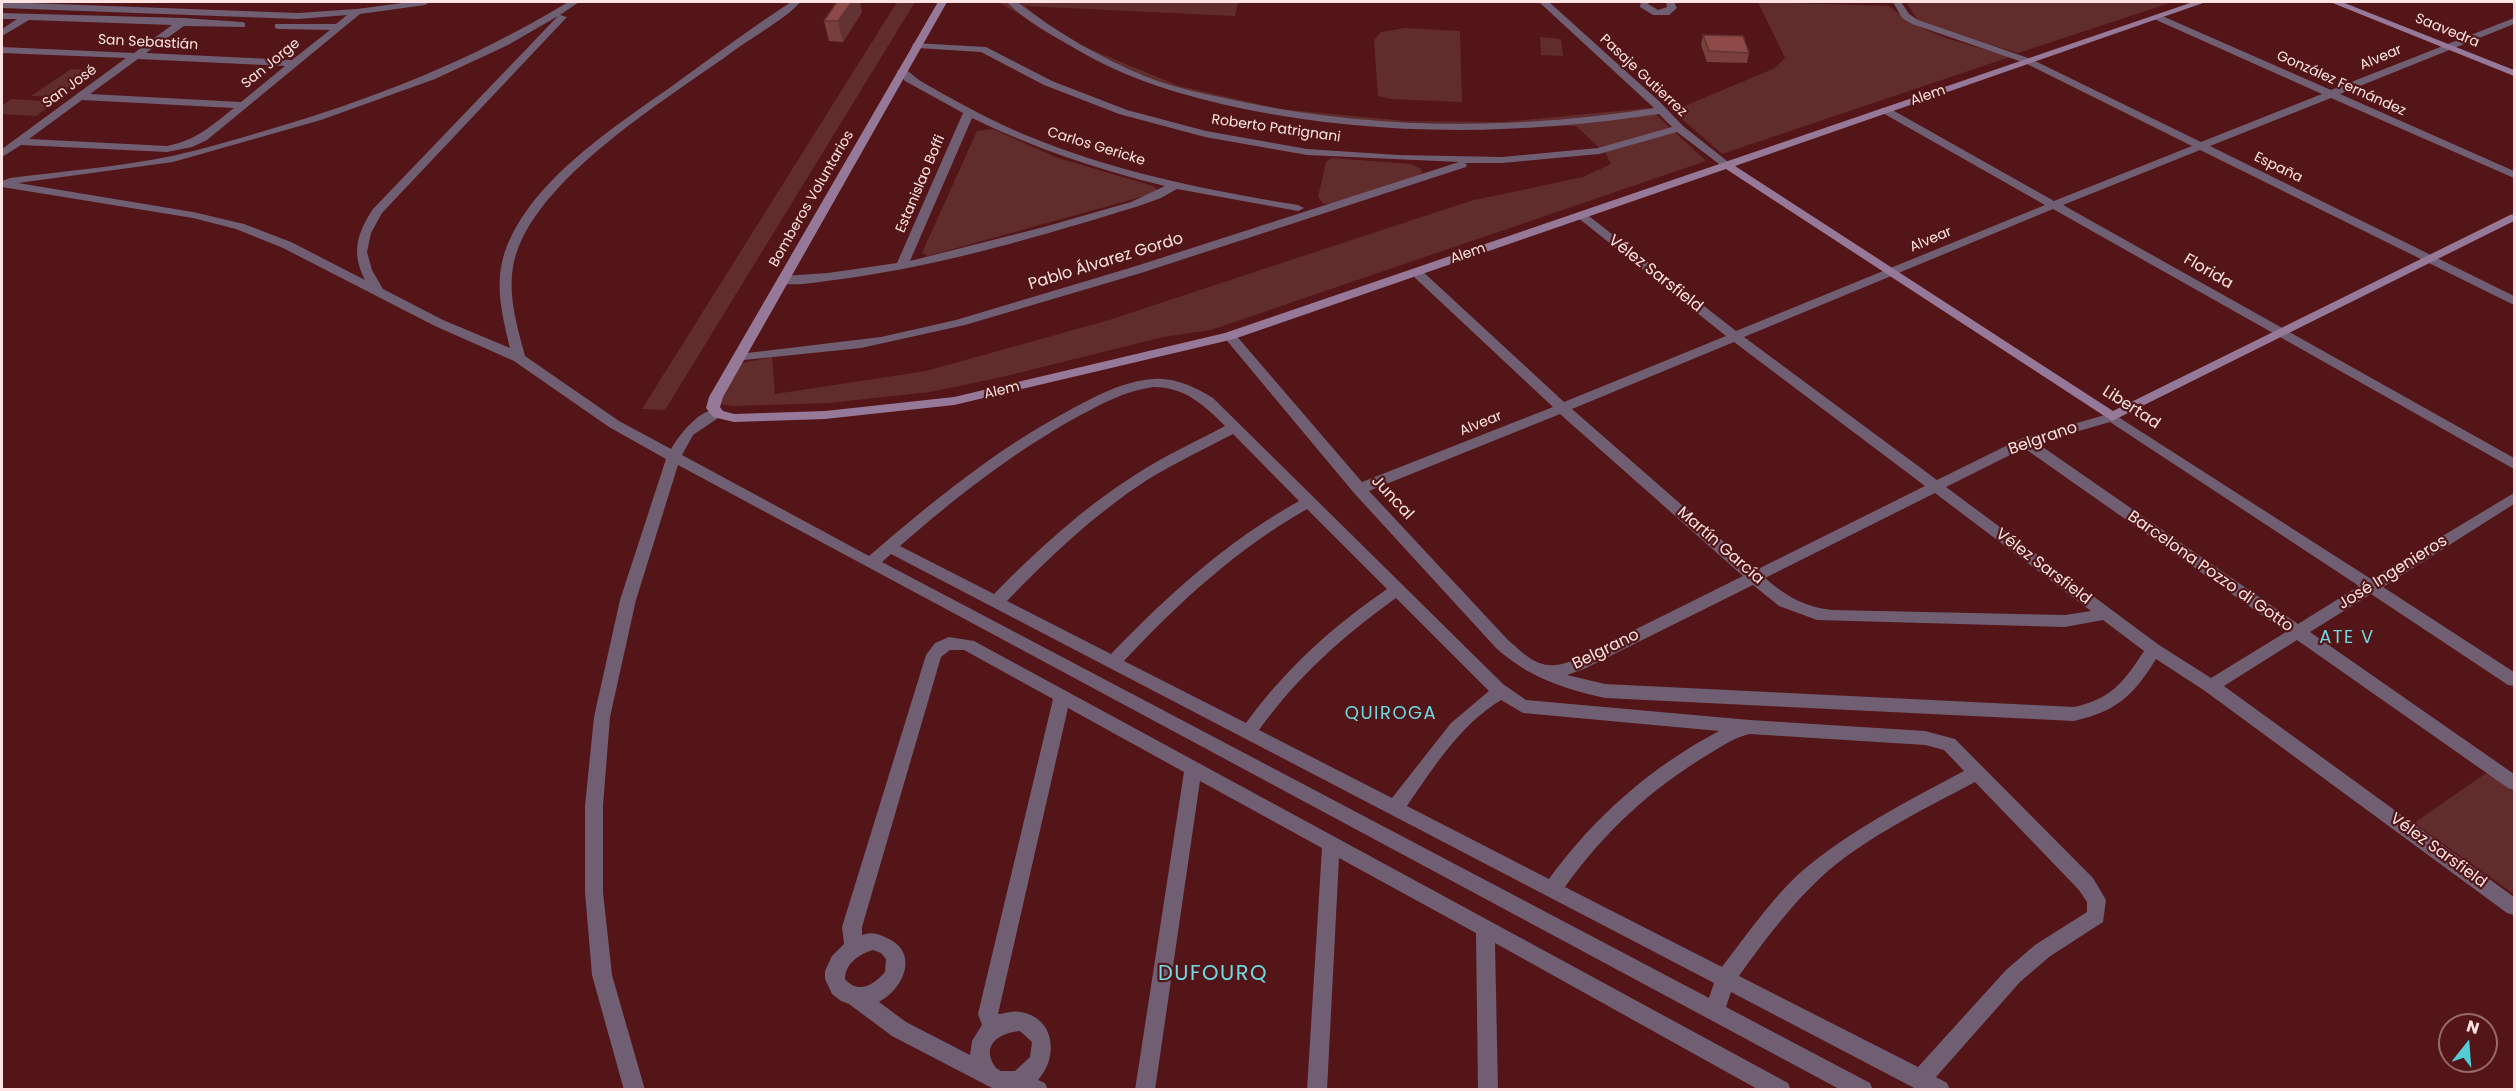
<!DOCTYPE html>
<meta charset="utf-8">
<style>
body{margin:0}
#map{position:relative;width:2516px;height:1091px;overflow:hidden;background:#531517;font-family:Poppins,sans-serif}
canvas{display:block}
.frame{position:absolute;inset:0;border:3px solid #fde4e2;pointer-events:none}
.north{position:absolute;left:2438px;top:1013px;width:60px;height:60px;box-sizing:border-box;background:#531517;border:2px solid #976868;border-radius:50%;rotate:17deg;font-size:16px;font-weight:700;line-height:24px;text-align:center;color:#fde4e2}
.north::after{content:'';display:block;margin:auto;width:21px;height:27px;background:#52ccd6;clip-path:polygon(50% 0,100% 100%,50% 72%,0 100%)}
</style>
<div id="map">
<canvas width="2516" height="1091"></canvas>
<div class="frame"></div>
<div class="north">N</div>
</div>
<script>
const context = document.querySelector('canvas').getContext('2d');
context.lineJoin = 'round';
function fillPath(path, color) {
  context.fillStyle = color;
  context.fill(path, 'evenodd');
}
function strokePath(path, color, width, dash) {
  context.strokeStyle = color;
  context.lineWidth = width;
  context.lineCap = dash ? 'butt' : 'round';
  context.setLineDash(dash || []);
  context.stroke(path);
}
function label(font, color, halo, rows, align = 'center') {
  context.font = font + ' Poppins,sans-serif';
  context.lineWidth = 4.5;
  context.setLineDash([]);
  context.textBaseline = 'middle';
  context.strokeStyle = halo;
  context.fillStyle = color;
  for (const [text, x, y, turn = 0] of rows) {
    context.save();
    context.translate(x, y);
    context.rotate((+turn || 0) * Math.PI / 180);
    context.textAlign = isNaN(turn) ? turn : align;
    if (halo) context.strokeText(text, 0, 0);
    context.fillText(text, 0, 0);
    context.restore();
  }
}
fillPath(new Path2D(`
 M897,2H915L665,410L642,409Z
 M998,2H1019L1023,4L1021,2H1238L1235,16L1025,6L1063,38L1155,76L1179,86L1280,109L1406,121L1503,122L1649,108L1706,161L1211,330L1163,337L1002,377L930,392L829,403L733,406L720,404L719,399L742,363L772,357L775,394L926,371L1109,320L1470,201L1583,177L1611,164L1606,154L1576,126C1442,122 1304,128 1174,87C1111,67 1054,34 998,2Z
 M1758,2L1889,6C1922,36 1969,44 2010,57L1722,154L1673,111L1775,68L1785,58Z
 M1906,2H2173L2018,53L1941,30L1918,20Z
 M1405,28L1460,31L1462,102L1390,99L1378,96L1374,40L1381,32Z
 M1540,37L1561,39L1563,56L1541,55Z
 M71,69L95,71L57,97L31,96Z
 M11,99L55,102L36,116L2,114V106Z
 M993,129L1055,157L1153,186L1157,190L1148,195L928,256L922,253L977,131Z
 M1332,158L1411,164L1421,169L1422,173L1405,182L1335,203L1324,204L1318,197L1326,162Z
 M2489,771L2514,789V894L2414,823Z`), '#612d2c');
fillPath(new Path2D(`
 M2,2L298,13L357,9L410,2H430L425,5L360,14L207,140L192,147L167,152L21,145L2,157V149L126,58L2,53V47L134,53L172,25L29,20L2,36V29L17,19H2V13L184,18L242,22L245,23V27L184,26L146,53L292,60L330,30L278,29L275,28V24H336L347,15L298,19L2,8ZM138,59L285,66L241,102L90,94ZM82,100L234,108C211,126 197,140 167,146L29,139Z
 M568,2H579L560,15L567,17L382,213L371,233L367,252L372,270L383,289L443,320L510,348C503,319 495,288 503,258C526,181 618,125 679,81C716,54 753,27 791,2H800C791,15 750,39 735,50C669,98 533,179 514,262C507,293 517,326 525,356L619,421L671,449C679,435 702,405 721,410L723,413L721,416L693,435L682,455L869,556C932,502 995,450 1068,411C1094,397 1123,381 1153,379C1174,377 1195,387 1213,398L1503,684L1526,700L1750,720L1925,731L1955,739L2093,878L2106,900L2103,922L2049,957L2020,982L1936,1077L1947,1083L1950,1090H1918L1731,992L1726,1007L1870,1083L1873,1090H1841L678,465L636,600L610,717L603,806V892L612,975L645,1090H624L592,975L585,892V806L594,717L620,600L666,459L609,427L514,361L435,326L283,248L236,229L193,218L2,187V181L10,178C64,171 119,167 172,156C203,149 234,140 264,131C371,100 473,60 568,2ZM558,16L373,209C357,233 351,253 365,280L291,242L244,224L193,212L18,183L173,162L321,120L435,79L508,45ZM1153,387C1185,387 1204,405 1225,426C1195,442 1164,456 1135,475C1083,508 1037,550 994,594L900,546C955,498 1012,453 1077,417C1101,404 1125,391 1153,387ZM1233,434L1299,501C1227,541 1168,595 1111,654L1007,601C1050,556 1095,514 1147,480C1175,463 1204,449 1233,434ZM1307,509L1387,589C1332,627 1285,669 1246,723L1124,661C1179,602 1237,549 1307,509ZM891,554L1714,983L1709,998L882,562ZM1396,598L1489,691L1451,723L1392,798L1259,730C1297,677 1343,636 1396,598ZM1501,700L1523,713L1719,731C1651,767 1595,816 1549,879L1407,806C1433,768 1461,724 1501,700ZM1750,734L1925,745L1944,750L1964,771C1908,801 1850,830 1801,872C1773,897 1745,937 1722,967L1565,887C1604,832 1652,788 1709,754C1722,746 1735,737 1750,734ZM1975,782L2079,890L2087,902V912L2035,945L2006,970L1918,1067L1739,976C1761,945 1785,913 1812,886C1855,842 1921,811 1975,782Z
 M1007,2H1017C1057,32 1100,58 1147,77C1177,89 1211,95 1243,102C1379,130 1518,130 1654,108L1539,2H1549L1660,102L1683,126L1732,165L1731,167H1723L1677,132L1599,154L1502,163H1465L1467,165L1466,167L1141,273L965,325L861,348L734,361L732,358L739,354L881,337L956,320L1133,267L1459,162L1307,155L1205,137L1119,114L1044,85L981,52L917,48L912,45L914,43L986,47L1052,81L1127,110L1206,131L1307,149L1398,155L1502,157L1598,148L1672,127L1659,114C1521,135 1382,137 1244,109C1184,96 1128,80 1074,48C1052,35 1025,21 1007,2Z
 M1641,2H1649L1648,4L1658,10L1667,7L1666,2H1674L1677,8L1669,15H1653L1640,7Z
 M1893,2H1901L1909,14L1918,20L2031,59L2201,142L2322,94L2154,19V15H2160L2331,90L2514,18V24L2340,94L2514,171V178L2331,98L2210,146L2514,296V305L2200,150L2063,205L2514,458V469L2053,209L1744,337L1937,480L2020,439L2112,413L2371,579L2514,493V504L2383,587L2514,672V686L2508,685L2371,594L2310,632L2514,774V790L2508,788L2297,640L2224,686L2514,897V915L2507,913L2205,691L2156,659C2133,696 2117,711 2074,721L1605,698C1564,689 1528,677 1496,648L1354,493L1223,336L1224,333H1234L1362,482L1553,407L1412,275V269H1420L1564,402L1726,336L1577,217V213H1585L1736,331L2045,205L1881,112V108H1889L2054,201L2192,146L2025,63L1912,24L1902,18ZM1734,342L1925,486L1756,570L1572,409ZM1560,414L1743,576L1572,661C1541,672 1531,660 1508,640L1369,491ZM2110,422L2359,586L2298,624L2037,443ZM2024,448L2286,632L2211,678L2159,645L1946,487ZM1935,493L2091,611L2065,615L1832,610C1804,607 1786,596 1765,578ZM1753,585L1779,606L1817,620L2065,627L2103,620L2144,651C2124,682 2111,699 2074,707L1605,684L1567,675L1584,669Z
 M902,68C910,71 916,79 924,83C950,98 977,113 1005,126C1097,168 1198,189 1298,205L1304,208L1298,211L1177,189L1161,198L1139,206C1041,236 944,265 842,279C823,281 797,287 779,283V277L783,276L828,273L897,263L963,113L905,81L897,71ZM972,118C1034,148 1098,170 1165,186L1131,202L1044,227L910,261Z
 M949,637L974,641L1788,1083L1791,1090H1759L1495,943L1498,1090H1478L1476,933L1339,858L1327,1090H1307L1322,848L1200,781L1155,1090H1135L1184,772L1068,708L998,1014C1003,1014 1014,1010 1021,1012C1055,1018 1059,1057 1038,1080L1045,1083L1048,1090L992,1088L892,1036L849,1004L841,1001L832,994L825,979V971L832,956L844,944L842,927L926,655L935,643ZM950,650H964L1053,699L978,1014L982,1025L972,1041L970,1055L906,1022L879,1002C905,988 920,951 885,937C876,933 872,932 862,935V927L941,657ZM873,950L881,953L886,959L885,972C873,986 858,994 845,979C845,964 859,954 873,950ZM1020,1031L1032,1042L1030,1057L1015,1071H1001L996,1068C980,1046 998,1033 1020,1031Z`), '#705e73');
fillPath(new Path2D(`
 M938,2H947L723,397L720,407L723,411L734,414L825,411L954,397L1225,333L2193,2H2206L1735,166L2113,411L2510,215L2514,214V221L2112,421L1726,169L1234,339L954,405L825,419L734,422L713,417L706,408L709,397Z
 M2330,2H2342L2514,70V76Z`), '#967899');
fillPath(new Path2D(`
 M862,12L843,42L829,41L824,21Z
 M1703,35L1749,53L1747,63L1707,62L1701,45Z`), '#783f3d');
fillPath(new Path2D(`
 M852,2H860L862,12L843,42L838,21Z`), '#623332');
const building = new Path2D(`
 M837,2H852L838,21H824Z
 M1703,35L1743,36L1749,53L1709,51Z`);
fillPath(building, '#8c4947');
strokePath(building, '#623332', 1.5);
label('14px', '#fde4e2', '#531517', [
 ["Saavedra",2447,31,22],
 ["San Sebastián",148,43,3],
 ["Alvear",2381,58,-23],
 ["San Jorge",271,64,-39],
 ["Pasaje Gutierrez",1643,76,43],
 ["González Fernández",2341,84,24],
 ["San José",70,87,-36],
 ["Alem",1928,96,-19],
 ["Roberto Patrignani",1276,129,8],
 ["Carlos Gericke",1096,147,17],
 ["España",2278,168,26],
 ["Estanislao Boffi",921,184,-67],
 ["Bomberos Voluntarios",812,199,-60],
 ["Alvear",1931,240,-23],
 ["Alem",1468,254,-19],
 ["Alem",1002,391,-13],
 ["Alvear",1481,424,-22]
]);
label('16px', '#fde4e2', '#531517', [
 ["Pablo Álvarez Gordo",1106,262,-17],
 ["Florida",2208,272,30],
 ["Vélez Sarsfield",1655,274,38],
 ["Libertad",2131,408,33],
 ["Belgrano",2043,439,-19],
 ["Juncal",1392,498,47],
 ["Martín García",1720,546,41],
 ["Vélez Sarsfield",2043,567,37],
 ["Barcelona Pozzo di Gotto",2210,572,35],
 ["José Ingenieros",2393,573,-32],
 ["Belgrano",1606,650,-26],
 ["Vélez Sarsfield",2438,851,36]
]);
context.letterSpacing = '1.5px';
label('18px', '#6fdae4', '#531517', [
 ["ATE V",2347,638],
 ["QUIROGA",1391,714]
]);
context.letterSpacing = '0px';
context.letterSpacing = '1.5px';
label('21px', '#6fdae4', '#531517', [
 ["DUFOURQ",1213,975]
]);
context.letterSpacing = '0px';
</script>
